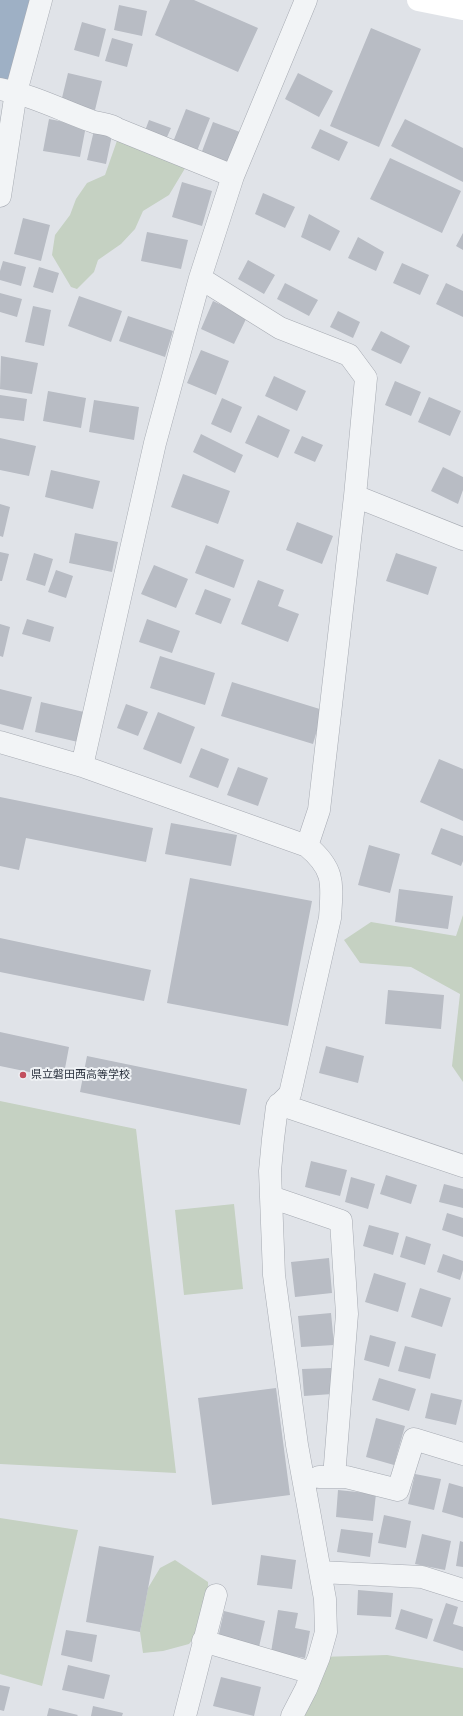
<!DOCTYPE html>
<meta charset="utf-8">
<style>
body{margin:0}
canvas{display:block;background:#e0e3e8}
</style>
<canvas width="463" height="1716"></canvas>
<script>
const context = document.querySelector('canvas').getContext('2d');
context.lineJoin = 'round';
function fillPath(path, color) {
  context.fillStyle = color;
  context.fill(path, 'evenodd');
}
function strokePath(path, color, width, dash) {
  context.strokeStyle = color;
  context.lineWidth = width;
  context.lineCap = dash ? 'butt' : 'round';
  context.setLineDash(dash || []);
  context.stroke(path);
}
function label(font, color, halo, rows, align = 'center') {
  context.font = font + ' "Roboto Condensed","Noto Sans JP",sans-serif';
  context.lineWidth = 4;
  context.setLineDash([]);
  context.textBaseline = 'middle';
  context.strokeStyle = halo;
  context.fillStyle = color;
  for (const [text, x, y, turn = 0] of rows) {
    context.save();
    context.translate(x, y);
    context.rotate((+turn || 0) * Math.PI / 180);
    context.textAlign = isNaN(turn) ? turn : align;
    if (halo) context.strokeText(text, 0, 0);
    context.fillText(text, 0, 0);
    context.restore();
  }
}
fillPath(new Path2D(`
 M119,135L187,165L169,195L143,211L135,229L121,244L98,260L94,272L77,289L71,287L52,255L55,235L70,215L76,199L87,183L105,175Z
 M463,915V1082L452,1066L460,994L411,967L360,963L344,940L371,922L456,936Z
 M0,1101L136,1129L176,1473L0,1464Z
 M234,1204L243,1289L184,1295L175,1210Z
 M0,1518L78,1530L42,1686L0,1674Z
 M175,1560L208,1582L209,1619L189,1644L163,1651L143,1653L140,1632L148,1588L160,1568Z
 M387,1655L463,1668V1716H298L319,1657Z`), '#c5d1c2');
strokePath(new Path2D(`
 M0,72L18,0`), '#9eb0c5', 44);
fillPath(new Path2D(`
 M170,0H194L258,28L238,72L155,35Z
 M119,5L147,11L142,36L114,30Z
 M82,22L106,29L99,57L74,50Z
 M371,28L421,49L379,147L330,126Z
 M112,38L133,44L127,67L105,61Z
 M68,73L102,81L95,110L61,102Z
 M298,73L333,91L319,117L285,99Z
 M186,109L210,118L197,151L173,142Z
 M49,119L86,126L80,157L43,151Z
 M405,119L463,148V182L391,146Z
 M149,120L171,128L164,144L143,136Z
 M96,122L114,126L106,164L87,160Z
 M213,122L240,132L227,165L201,154Z
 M320,129L348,142L339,161L311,148Z
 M390,158L461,191L442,233L370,199Z
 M182,182L212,191L202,226L172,217Z
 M263,193L295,207L285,228L255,214Z
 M309,214L340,231L330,251L301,237Z
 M23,218L50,225L41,261L14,254Z
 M147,232L188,240L181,269L141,261Z
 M463,233V250L456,246Z
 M358,237L384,252L376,271L348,258Z
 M248,260L275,275L264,294L238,279Z
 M3,261L26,267L21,286L0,280V271Z
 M402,263L429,275L420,295L393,283Z
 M39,267L59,273L53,293L33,287Z
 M285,283L318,300L309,316L277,299Z
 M446,283L463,291V317L436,304Z
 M0,293L22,299L17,317L0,312Z
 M79,296L122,311L111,342L68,326Z
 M213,301L247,317L234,344L201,329Z
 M33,306L51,310L44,346L25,342Z
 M338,311L360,322L353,338L330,327Z
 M128,316L173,331L165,357L119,341Z
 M381,331L410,346L401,364L371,350Z
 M201,350L229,361L216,395L187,383Z
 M1,356L38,363L32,394L0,389Z
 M274,376L306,391L297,411L265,396Z
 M395,381L421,392L411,416L385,405Z
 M48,391L86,398L81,428L43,421Z
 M0,395L27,399L24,421L0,418Z
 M429,397L461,411L450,436L418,422Z
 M222,398L242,407L231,433L211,424Z
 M94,400L139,407L134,440L89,432Z
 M258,415L290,430L278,458L245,443Z
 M201,434L243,455L235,473L193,452Z
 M302,436L323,445L315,462L294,453Z
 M0,438L36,446L29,476L0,470Z
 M443,467L463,477V490L458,504L431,491Z
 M51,470L100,481L93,509L45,497Z
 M183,474L230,491L218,524L171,507Z
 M0,504L10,507L3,537L0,536Z
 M297,522L333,536L322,564L286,550Z
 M75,533L118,542L112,572L69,563Z
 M206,545L244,560L234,588L195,573Z
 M0,552L9,554L2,581H0Z
 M34,553L53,559L45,586L26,580Z
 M396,553L437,567L428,595L386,581Z
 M154,565L188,579L176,608L141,594Z
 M56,570L73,576L66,598L48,592Z
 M258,580L284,590L278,606L299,614L288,642L241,624Z
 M205,589L231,599L221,624L195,614Z
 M27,619L54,627L50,642L22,634Z
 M147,619L180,631L172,653L139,642Z
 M0,624L10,627L3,657L0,656Z
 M160,656L215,673L205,705L150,688Z
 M232,682L323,710L313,744L221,716Z
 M0,689L32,697L23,730L0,724Z
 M41,702L84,712L78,742L35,732Z
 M126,704L148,712L138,736L117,728Z
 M158,712L195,727L181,764L143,749Z
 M201,748L229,759L218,788L189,777Z
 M439,759L463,769V821L420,802Z
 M238,767L268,778L258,806L227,795Z
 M0,797L153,828L146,862L26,838L19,870L0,866Z
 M171,823L237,835L231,866L165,854Z
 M441,828L463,836V861L461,866L431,854Z
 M369,845L400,854L390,893L358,885Z
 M190,878L312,901L288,1026L167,1003Z
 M399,889L453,896L448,929L395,922Z
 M0,938L151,970L144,1001L0,972Z
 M388,990L444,995L441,1029L385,1024Z
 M0,1032L69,1047L63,1079L0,1066Z
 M326,1046L364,1056L358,1083L319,1073Z
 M87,1056L247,1089L240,1125L80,1092Z
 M311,1161L347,1170L340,1196L305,1187Z
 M386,1175L417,1185L411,1204L380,1194Z
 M351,1177L375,1184L368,1209L345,1202Z
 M444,1184L463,1189V1208L439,1202Z
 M447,1213L463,1218V1237L442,1230Z
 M369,1225L399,1233L393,1255L363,1246Z
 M406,1236L431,1244L425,1265L400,1257Z
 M443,1254L463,1261V1270L460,1280L437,1272Z
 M329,1258L332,1293L295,1297L291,1262Z
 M374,1273L406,1283L398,1312L365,1302Z
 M420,1288L451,1298L442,1327L411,1317Z
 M331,1313L334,1345L301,1347L298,1316Z
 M370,1335L396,1342L389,1367L364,1360Z
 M405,1346L436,1354L430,1379L398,1371Z
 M331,1368L332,1394L304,1396L302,1369Z
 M379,1378L416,1389L409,1411L372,1400Z
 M276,1388L290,1495L212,1505L198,1398Z
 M431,1393L462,1400L456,1425L425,1418Z
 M376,1418L405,1426L394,1465L366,1457Z
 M415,1474L441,1479L434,1510L408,1504Z
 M449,1483L463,1487V1518L442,1512Z
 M338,1490L376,1494L373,1521L336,1517Z
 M384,1515L411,1521L406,1548L378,1543Z
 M341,1529L373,1533L370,1557L337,1552Z
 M422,1534L451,1541L445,1570L415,1564Z
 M460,1541L463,1542V1567L456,1566Z
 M99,1546L154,1556L140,1632L86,1622Z
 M261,1555L296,1560L292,1589L257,1585Z
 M358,1590L393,1593L391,1617L357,1615Z
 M446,1603L458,1607L453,1624L463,1627V1651L433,1641Z
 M401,1609L433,1619L427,1639L395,1629Z
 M278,1610L298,1613L295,1628L310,1631L305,1658L271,1652Z
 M224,1611L265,1621L259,1647L218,1638Z
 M66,1630L97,1635L92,1662L61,1655Z
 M68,1665L110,1675L104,1699L62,1690Z
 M221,1677L261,1687L254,1716L213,1706Z
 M0,1685L10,1687L4,1711L0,1710Z
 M93,1706L123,1713L122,1716H91Z
 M49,1708L78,1715L77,1716H47Z`), '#b8bcc4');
const minor = new Path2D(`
 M0,89C32,95 63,111 94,122C102,124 111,124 117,129L233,176
 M200,278L280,328L349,355L366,378L355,496L319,810L307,846
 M355,496L463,539
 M0,742L82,766L307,846C336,870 332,885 330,918L290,1094L277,1107L273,1139L270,1171L274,1275L297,1445L325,1599L326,1632L319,1657L306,1689L292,1716
 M82,766L155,443L200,278L233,176L306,0
 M279,1104L463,1166
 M271,1197L341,1221L347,1314L334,1477
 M319,1477H346L398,1490L414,1439L463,1454
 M320,1572L422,1577L463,1590
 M203,1641L312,1673
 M185,1716L216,1595`);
const tertiary = new Path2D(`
 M0,196L16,92L41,0`);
strokePath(minor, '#a6aab2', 23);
strokePath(tertiary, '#a6aab2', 23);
strokePath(minor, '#f2f4f6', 22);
strokePath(tertiary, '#f2f4f6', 22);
strokePath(new Path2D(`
 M418,0L463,9`), '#fff', 22);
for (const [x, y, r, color] of [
 [23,1075,4,"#c2505f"]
]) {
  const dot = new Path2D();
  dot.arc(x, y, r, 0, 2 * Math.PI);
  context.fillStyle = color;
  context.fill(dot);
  strokePath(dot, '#eff2f5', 1.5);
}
label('11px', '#2a313e', '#eff2f5', [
 ["県立磐田西高等学校",31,1075]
], 'left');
</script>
